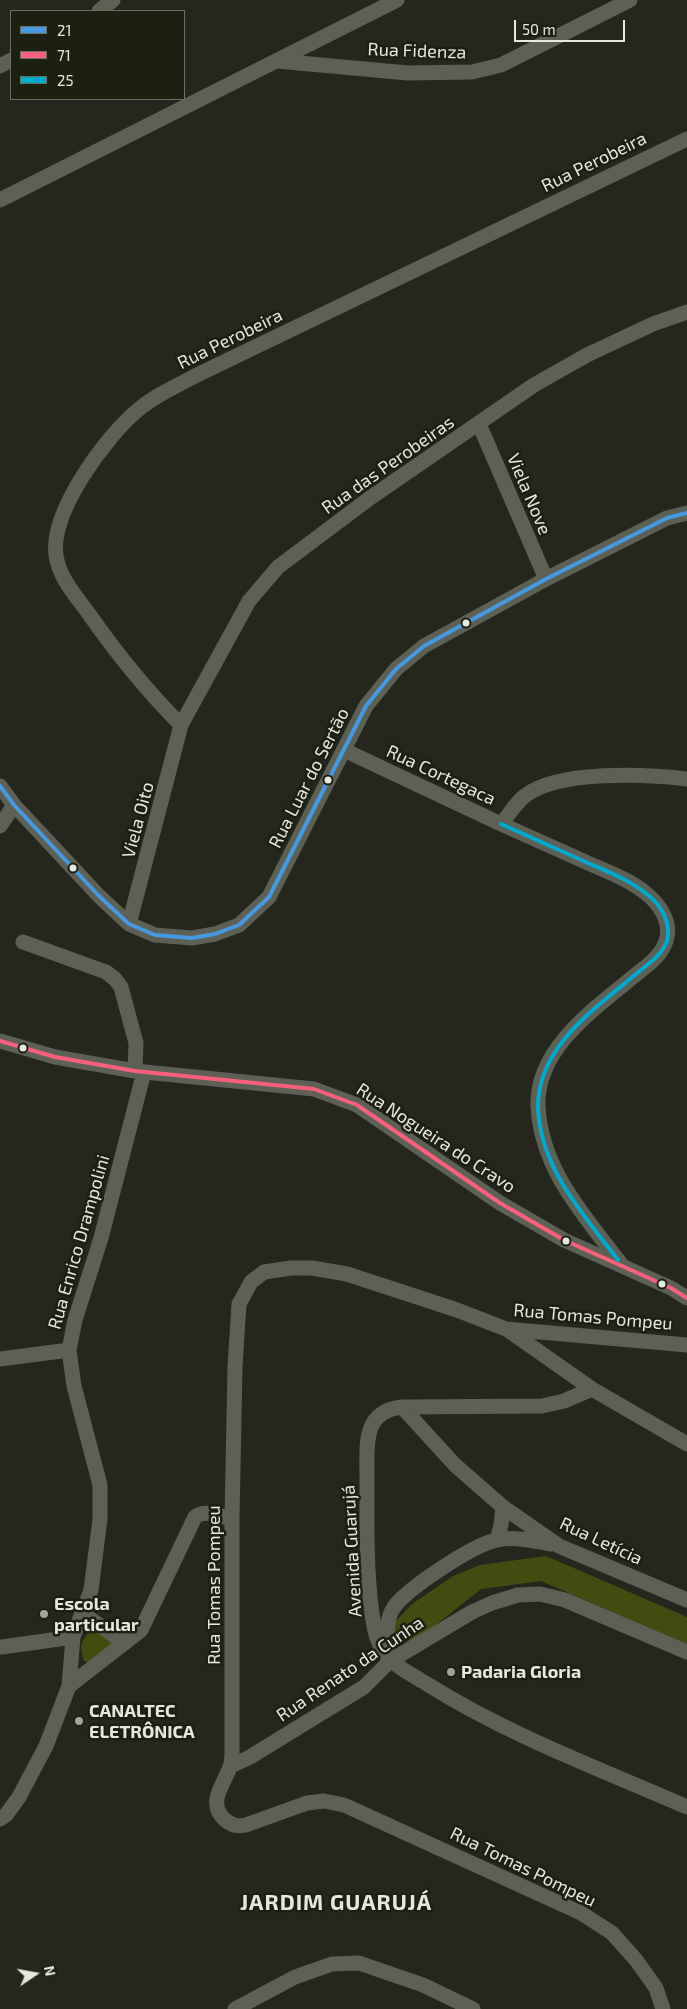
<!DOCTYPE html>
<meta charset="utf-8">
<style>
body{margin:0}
#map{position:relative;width:687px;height:2009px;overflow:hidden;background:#25261e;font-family:"Exo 2",sans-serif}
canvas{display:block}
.legend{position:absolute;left:10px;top:10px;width:175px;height:90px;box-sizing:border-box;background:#1c2011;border:1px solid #6c7063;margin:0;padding:6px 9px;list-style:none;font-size:15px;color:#e4e8de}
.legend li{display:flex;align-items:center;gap:10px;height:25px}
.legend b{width:25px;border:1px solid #6c7063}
.north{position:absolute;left:10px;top:1949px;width:50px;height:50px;-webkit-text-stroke:4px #1c2011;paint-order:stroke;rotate:78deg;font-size:14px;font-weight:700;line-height:20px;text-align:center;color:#e4e8de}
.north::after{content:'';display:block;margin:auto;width:18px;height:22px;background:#e4e8de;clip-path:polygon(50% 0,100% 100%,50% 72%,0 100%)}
.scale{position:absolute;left:514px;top:20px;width:111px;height:22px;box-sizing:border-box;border:2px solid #e4e8de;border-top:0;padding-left:6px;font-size:15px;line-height:18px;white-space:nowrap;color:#e4e8de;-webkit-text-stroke:4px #1c2011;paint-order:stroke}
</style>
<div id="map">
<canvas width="687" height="2009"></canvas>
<ul class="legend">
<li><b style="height:6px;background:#4699e1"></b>21</li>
<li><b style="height:6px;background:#f8607d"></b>71</li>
<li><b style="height:6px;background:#00a9ce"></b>25</li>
</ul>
<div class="north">N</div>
<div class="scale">50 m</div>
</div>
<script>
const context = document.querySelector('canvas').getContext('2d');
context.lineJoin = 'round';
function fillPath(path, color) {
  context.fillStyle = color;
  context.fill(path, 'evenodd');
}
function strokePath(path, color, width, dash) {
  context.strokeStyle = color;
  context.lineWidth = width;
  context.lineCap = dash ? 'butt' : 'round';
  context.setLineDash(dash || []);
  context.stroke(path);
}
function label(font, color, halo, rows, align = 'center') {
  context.font = font + ' "Exo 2",sans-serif';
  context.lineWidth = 5;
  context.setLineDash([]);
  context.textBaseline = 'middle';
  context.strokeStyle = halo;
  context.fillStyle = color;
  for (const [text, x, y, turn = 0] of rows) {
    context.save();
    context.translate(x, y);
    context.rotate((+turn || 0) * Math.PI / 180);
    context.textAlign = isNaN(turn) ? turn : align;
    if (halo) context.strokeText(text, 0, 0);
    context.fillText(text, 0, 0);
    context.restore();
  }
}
fillPath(new Path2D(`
 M546,1556L687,1617V1644L541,1581L481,1589L412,1644L394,1635L393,1624L412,1604L453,1576L480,1565Z
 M90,1630L115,1638L109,1649L88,1663L84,1661C79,1645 81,1643 90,1630Z`), '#414d10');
strokePath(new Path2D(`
 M99,11L113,0
 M277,61L408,73L472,72L501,65L630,0
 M0,66L11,60
 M0,200L397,0
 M479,424L546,579
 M181,725C147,691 117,654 89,614C76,596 59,578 56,555C50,512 106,436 138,410C155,395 177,386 197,375L687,139
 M344,750L501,824C509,815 516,802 526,795C560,770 646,774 687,779
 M0,786L14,805L99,896L129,924L155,935L192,938L215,934L239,925L269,897L366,706L396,669L424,646L546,579L667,518L687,513
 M501,824C530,837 559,850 588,863C608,872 631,880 648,895C661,906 672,924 666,941C661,957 645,967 633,977C594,1009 536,1049 538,1106C541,1170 585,1216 621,1264
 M0,826L14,805
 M129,924L181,725L249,601L278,567L370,498L534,385L587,355L653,324L687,312
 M23,942L106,972L115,979L121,987L136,1043L135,1071
 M0,1041L55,1057L135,1071L314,1089L357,1105L500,1203L564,1240L671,1288L687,1298
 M508,1330L592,1389L687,1444
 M0,1359L69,1350
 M592,1389L564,1401L542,1406L402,1407C362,1411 367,1446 367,1477C367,1520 366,1564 371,1606C373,1619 374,1635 381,1647C391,1665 409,1673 427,1684C508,1735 600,1769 687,1807
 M402,1407L455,1465L503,1507L559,1546L687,1600
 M497,1540L501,1525L503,1507
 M83,1614L125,1643
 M2,1647L73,1637
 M389,1652C387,1637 385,1620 394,1607C408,1588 474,1544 497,1540C515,1536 534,1541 551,1544
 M69,1686L141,1630L195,1517C205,1509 220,1516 232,1519
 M231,1766L250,1757L364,1687L390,1661L472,1612L492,1603L518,1595L540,1594L565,1600L687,1652
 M0,1819L6,1815L19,1797L46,1746L69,1686L73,1637L91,1590L100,1519V1485L74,1386L69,1350L75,1320L101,1238L144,1072
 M235,2009L295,1977L332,1964L359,1963L423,1985L473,2009
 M663,2009L656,1988L636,1960L612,1933L581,1913L344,1805L324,1801L307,1803L246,1825C236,1827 231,1825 224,1819C207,1802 224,1784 230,1767C232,1762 232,1756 232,1751V1519L235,1367L239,1304L251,1282L264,1272L291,1268H312L347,1274L457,1310L506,1329L687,1345`), '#5d6055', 15);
strokePath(new Path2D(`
 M0,786L14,805L99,896L129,924L155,935L192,938L215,934L239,925L269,897L366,706L396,669L424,646L546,579L667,518L687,513`), '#4699e1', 4);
strokePath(new Path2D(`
 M0,1041L55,1057L135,1071L314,1089L357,1105L500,1203L564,1240L671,1288L687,1298`), '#f8607d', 4);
strokePath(new Path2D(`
 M501,824C530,837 559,850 588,863C608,872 630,880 648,895C661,905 672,924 667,941C662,955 647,965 636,974C596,1008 538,1046 538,1106C539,1167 584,1215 618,1260`), '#00a9ce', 4);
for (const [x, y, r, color] of [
 [466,623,4.5,"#e4e8de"],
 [328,780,4.5,"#e4e8de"],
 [73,868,4.5,"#e4e8de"],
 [23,1048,4.5,"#e4e8de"],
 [566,1241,4.5,"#e4e8de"],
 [662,1284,4.5,"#e4e8de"],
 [44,1614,5,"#a1a49b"],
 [451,1672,5,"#a1a49b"],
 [79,1721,5,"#a1a49b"]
]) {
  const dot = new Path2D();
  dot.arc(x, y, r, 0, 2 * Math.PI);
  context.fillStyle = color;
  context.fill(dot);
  strokePath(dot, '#1c2011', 2);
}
label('18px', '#e4e8de', '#1c2011', [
 ["Rua Fidenza",417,51,2],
 ["Rua Perobeira",594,162,-26],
 ["Rua Perobeira",230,339,-26],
 ["Rua das Perobeiras",388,465,-35],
 ["Viela Nove",529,494,67],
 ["Rua Cortegaca",441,775,25],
 ["Rua Luar do Sertão",309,778,-63],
 ["Viela Oito",138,820,-75],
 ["Rua Nogueira do Cravo",436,1138,33],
 ["Rua Enrico Drampolini",79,1242,-74],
 ["Rua Tomas Pompeu",593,1317,5],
 ["Rua Letícia",601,1541,25],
 ["Avenida Guarujá",352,1551,-93],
 ["Rua Tomas Pompeu",214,1585,-90],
 ["Rua Renato da Cunha",350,1669,-34],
 ["Rua Tomas Pompeu",523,1867,26]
]);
label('bold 18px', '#e4e8de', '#1c2011', [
 ["Escola",54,1604],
 ["particular",54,1625],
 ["Padaria Gloria",461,1672],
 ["CANALTEC",89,1711],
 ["ELETRÔNICA",89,1732]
], 'left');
context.letterSpacing = '1px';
label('bold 22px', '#e4e8de', '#1c2011', [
 ["JARDIM GUARUJÁ",336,1903]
]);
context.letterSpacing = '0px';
</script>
